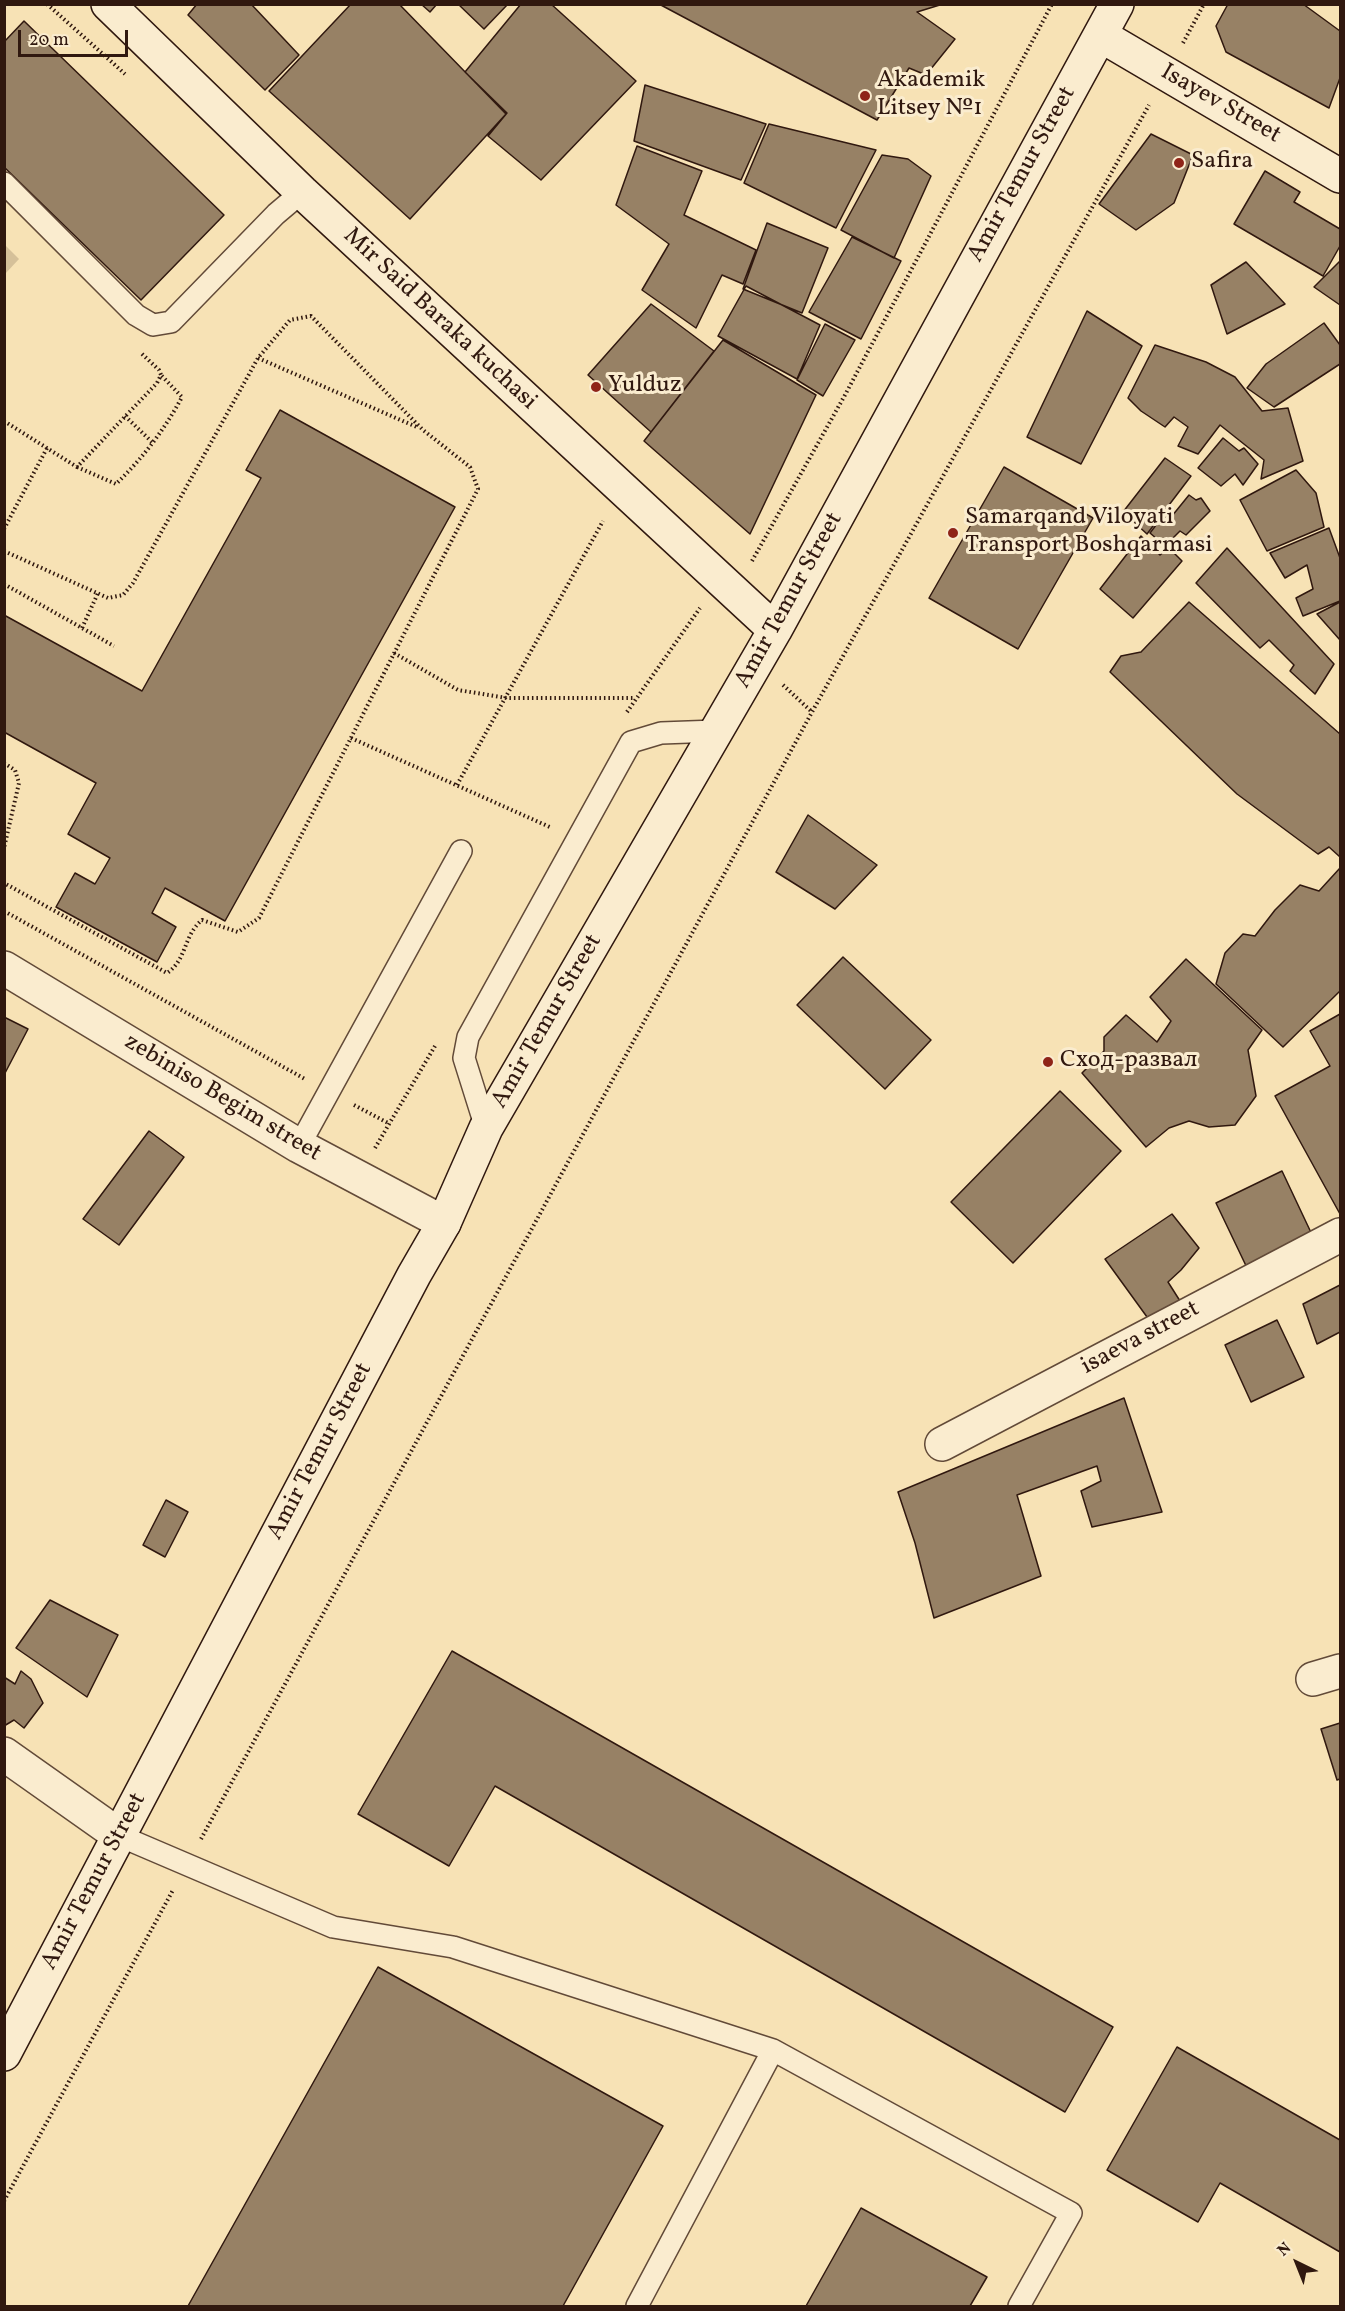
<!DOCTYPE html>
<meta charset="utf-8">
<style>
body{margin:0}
#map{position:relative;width:1345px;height:2311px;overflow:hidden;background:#f7e2b5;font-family:Vollkorn,serif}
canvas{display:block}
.frame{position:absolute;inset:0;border:6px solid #30180f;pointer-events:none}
.north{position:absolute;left:1267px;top:2233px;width:60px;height:60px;-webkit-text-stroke:4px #faeccf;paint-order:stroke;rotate:317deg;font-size:16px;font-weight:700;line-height:24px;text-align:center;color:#30180f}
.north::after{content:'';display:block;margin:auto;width:21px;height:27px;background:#30180f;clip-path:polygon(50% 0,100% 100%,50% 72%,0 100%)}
.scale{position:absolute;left:18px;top:30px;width:110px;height:27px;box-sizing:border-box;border:3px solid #30180f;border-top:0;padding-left:8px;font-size:18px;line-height:21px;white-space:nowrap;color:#30180f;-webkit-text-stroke:4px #faeccf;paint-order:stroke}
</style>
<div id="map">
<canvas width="1345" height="2311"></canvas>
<div class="frame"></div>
<div class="north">N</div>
<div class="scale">20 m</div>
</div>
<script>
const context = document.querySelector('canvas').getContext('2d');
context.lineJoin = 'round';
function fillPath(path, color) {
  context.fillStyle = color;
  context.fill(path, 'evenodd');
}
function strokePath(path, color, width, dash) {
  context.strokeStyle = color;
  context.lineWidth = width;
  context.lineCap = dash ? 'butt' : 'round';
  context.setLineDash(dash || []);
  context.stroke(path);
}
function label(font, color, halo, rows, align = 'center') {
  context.font = font + ' Vollkorn,serif';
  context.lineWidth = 6;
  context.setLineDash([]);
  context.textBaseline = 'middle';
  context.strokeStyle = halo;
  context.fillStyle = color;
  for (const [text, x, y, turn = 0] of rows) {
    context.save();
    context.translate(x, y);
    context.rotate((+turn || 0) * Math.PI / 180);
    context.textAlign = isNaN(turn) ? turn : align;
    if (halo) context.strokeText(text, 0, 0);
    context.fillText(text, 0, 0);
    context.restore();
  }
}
fillPath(new Path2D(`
 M5,245L19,259L5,274H4Z`), '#d5c099');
const building = new Path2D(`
 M197,4H251L299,55L265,90L188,15Z
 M351,4H399L506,114L410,219L269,91Z
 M421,4H437L430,12Z
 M458,4H508L484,29Z
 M521,4H551L636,81L541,180L488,136L507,113L465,72Z
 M659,4H943L917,12L955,39L926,75L909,68L877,120Z
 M1228,4H1303L1340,31V78L1329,108L1226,52L1216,26Z
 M24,21L224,215L141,300L4,167V42Z
 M645,85L766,124L741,180L634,141Z
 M769,124L876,150L836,228L744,183Z
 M1151,134L1193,155L1174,203L1136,230L1099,204Z
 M637,146L702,171L684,215L756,250L743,284L722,275L696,328L642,290L669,244L616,205Z
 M882,155L908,159L931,176L894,258L841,230Z
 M1265,171L1300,192L1294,202L1340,229V246L1323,276L1234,224Z
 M767,223L828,248L802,313L743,289Z
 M852,237L901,261L861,339L809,312Z
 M1340,261V305L1314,287Z
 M1246,262L1285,304L1227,334L1211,285Z
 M746,286L820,325L797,379L718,336Z
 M651,304L714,351L651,432L588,375Z
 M1087,311L1142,346L1081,464L1027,437Z
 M1324,323L1340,345V364L1274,407L1247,388L1266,364Z
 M825,324L855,340L823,396L797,380Z
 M723,340L816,395L750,534L644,441Z
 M1155,345L1206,362L1235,377L1262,411L1288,408L1303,461L1261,479L1264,460L1220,425L1198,454L1178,446L1188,427L1174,417L1165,427L1141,411L1128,398Z
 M280,410L455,507L225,921L165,888L152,913L176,927L157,962L56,907L75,873L95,884L110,858L68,834L96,783L4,732V615L142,691L261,478L246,470Z
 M1223,438L1239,451L1244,448L1258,464L1243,485L1235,474L1221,486L1198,468Z
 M1165,458L1191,476L1147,534L1123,512Z
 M1004,467L1093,518L1018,649L929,598Z
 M1296,470L1316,493L1324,527L1267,551L1240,500Z
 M1189,495L1196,500L1201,498L1210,511L1186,535L1180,531L1165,546L1150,533L1166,512L1172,516Z
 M1329,528L1340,558V601L1303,616L1296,598L1313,589L1307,565L1285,578L1270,553Z
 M1141,536L1160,555L1169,548L1182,561L1133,618L1100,589Z
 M1227,548L1334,664L1315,694L1290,671L1294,665L1269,640L1260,648L1196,583Z
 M1189,602L1340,734V857L1329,847L1318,854L1237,794L1110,672L1121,656L1141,652Z
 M1340,602V640L1317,614Z
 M808,815L877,865L835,909L776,872Z
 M1340,868V991L1283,1047L1216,984L1225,953L1243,934L1255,936L1275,910L1300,885L1319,891Z
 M843,957L931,1040L885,1089L797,1005Z
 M1186,959L1262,1030L1248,1050L1256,1096L1235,1125L1209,1127L1189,1121L1169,1128L1146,1147L1082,1073L1104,1051V1037L1126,1015L1157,1042L1171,1021L1150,997Z
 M1340,1014V1214L1275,1096L1330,1066L1310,1031Z
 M4,1017L28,1029L4,1075Z
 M1060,1091L1121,1151L1013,1263L951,1202Z
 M149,1131L184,1157L119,1245L83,1219Z
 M1282,1171L1315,1241L1249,1272L1216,1203Z
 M1172,1214L1199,1248L1181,1270L1168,1282L1187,1312L1155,1328L1105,1259Z
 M1340,1285V1332L1317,1344L1303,1304Z
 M1277,1320L1304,1377L1251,1402L1225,1345Z
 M1124,1398L1162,1512L1092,1527L1081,1491L1101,1481L1097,1466L1017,1495L1041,1576L934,1618L915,1543L898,1492Z
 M166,1500L188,1512L165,1557L143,1545Z
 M50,1600L118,1635L87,1697L16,1648Z
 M452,1651L1113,2027L1065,2112L495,1786L449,1866L358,1814Z
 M21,1671L31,1679L43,1703L24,1728L14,1720L4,1726V1677L15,1684Z
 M1340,1723V1779L1337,1780L1321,1729Z
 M378,1967L663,2126L563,2306H188Z
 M1177,2047L1340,2140V2252L1220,2183L1198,2222L1107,2170Z
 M861,2208L987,2277L970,2306H806Z`);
fillPath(building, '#978165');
strokePath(building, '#30180f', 1.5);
const lane = new Path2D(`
 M4,183L136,315L153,325L171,322L276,214L302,192
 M486,1128L464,1058L468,1037L631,742L661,733L716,731
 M299,1146L461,851
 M120,1836L333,1927L453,1947L773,2050L1071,2213L1019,2306
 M637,2306L773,2050`);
const street = new Path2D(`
 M4,968L299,1146L444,1223
 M942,1444L1340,1235
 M1313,1679L1340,1671
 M4,1754L120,1836`);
const secondary = new Path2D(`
 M108,4L302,192L775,630
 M1100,35L1340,176
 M4,2054L414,1275L444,1223L486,1128L775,630L1117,4`);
strokePath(lane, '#624a38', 24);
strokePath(street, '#624a38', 36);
strokePath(secondary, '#30180f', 36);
strokePath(new Path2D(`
 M47,4L125,74
 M1183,43L1204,4
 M258,358L419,428
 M125,416L152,442
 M4,421L77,467L157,383L161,375L159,370L140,352
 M77,467L116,484C142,459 165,429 182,397L161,375
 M4,529L47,448
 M4,551L108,598L123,595L133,583L258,358L290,320L311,316L423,430L470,467L478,489L259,918L238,932L202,920C183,936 187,960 167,973L4,883
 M752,561L845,395L1052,4
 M4,584L114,646
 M82,628L98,593
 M394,653L458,690L507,698H634
 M783,685L812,712
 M627,712L700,608
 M351,738L552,828
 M4,763L15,770L19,783L4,848
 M457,785L603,521
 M4,911L305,1079
 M354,1105L390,1124
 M375,1148L435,1046
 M201,1839L812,712L1149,105
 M4,2201L173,1890`), '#30180f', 4, [1.5, 3]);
strokePath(lane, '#faeccf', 21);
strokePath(street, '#faeccf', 33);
strokePath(secondary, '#faeccf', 33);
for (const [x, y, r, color] of [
 [865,96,6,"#8f2418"],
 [1179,163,6,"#8f2418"],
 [596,387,6,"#8f2418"],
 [953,533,6,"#8f2418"],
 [1048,1062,6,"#8f2418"]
]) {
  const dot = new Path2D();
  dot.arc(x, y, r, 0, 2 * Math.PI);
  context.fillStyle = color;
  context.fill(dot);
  strokePath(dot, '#faeccf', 2);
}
label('24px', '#30180f', '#faeccf', [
 ["Akademik",877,82],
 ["Litsey №1",877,110],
 ["Safira",1191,163],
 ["Yulduz",608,387],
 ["Samarqand Viloyati",965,519],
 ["Transport Boshqarmasi",965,547],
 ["Сход-развал",1060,1062]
], 'left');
label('24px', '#30180f', '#faeccf', [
 ["Isayev Street",1220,105,30],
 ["Amir Temur Street",1023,175,-61],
 ["Mir Said Baraka kuchasi",439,320,43],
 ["Amir Temur Street",790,601,-61],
 ["Amir Temur Street",548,1022,-60],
 ["zebiniso Begim street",222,1099,31],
 ["isaeva street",1141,1339,-28],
 ["Amir Temur Street",321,1452,-62],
 ["Amir Temur Street",95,1882,-62]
]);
</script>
